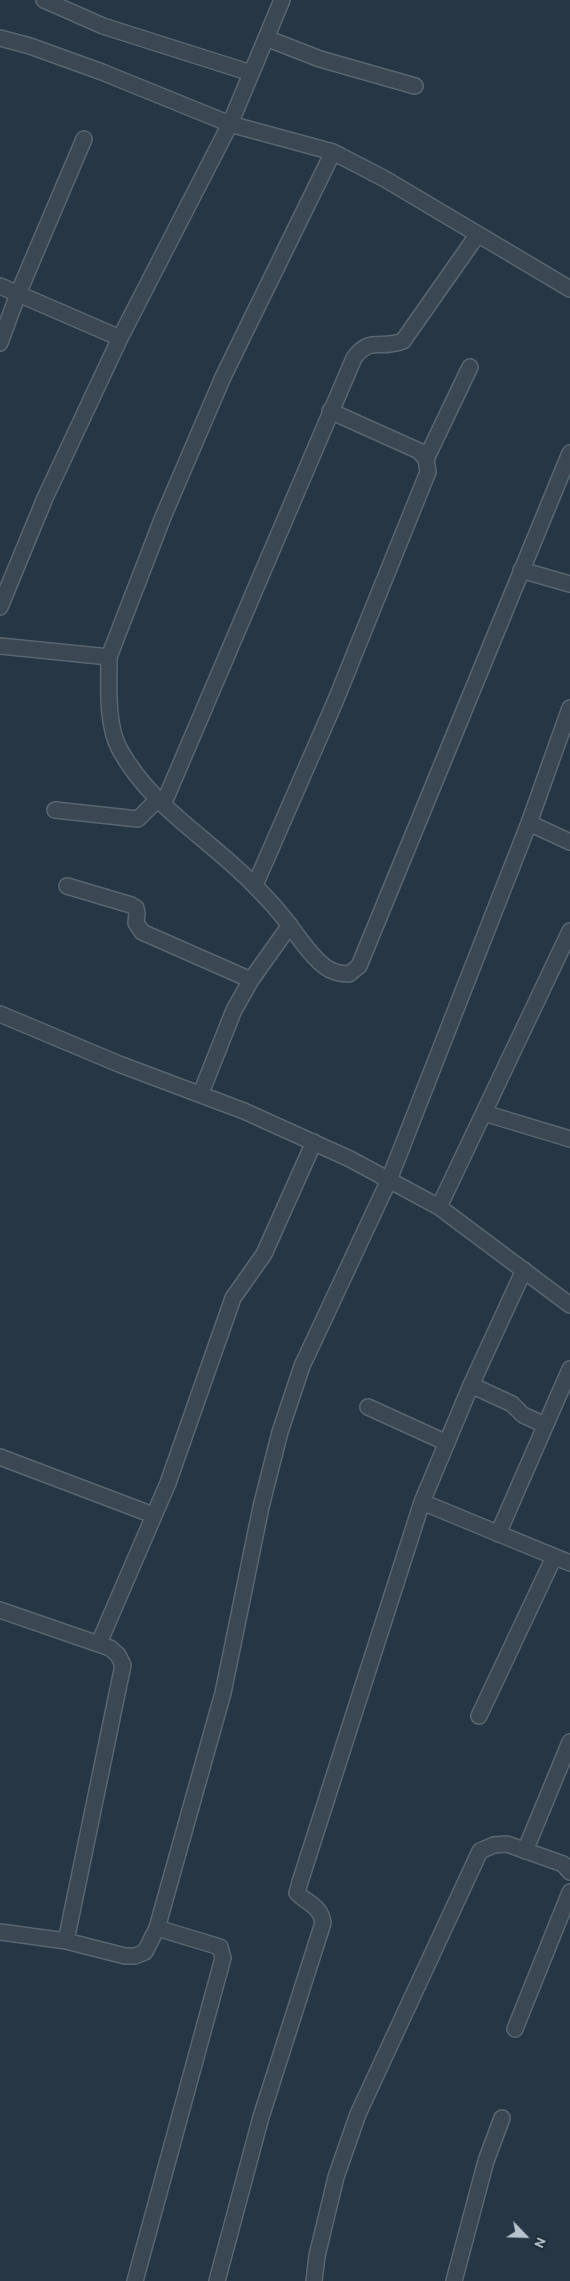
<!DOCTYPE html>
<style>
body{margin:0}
#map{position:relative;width:570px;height:2281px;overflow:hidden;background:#263644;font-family:Overpass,sans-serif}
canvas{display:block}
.north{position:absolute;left:500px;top:2211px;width:50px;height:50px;-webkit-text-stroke:4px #1f2d39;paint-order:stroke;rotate:114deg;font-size:14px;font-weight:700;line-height:20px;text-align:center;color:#b8c3cd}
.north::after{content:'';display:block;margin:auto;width:18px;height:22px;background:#b8c3cd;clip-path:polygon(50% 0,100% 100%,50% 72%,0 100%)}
</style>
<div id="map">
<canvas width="570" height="2281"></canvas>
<div class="north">N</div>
</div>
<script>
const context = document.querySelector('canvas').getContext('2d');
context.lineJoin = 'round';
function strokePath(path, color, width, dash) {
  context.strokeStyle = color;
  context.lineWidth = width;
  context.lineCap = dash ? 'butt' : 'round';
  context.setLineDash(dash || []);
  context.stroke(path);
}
const minor = new Path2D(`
 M44,0L103,26L251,73
 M0,38L30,46L102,72L230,124L333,152L385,179L570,289
 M266,38L320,59L415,86
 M0,286L120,338
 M0,343L18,294L84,139
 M426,459L470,367
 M521,570L570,584
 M0,607L45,498L120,338L230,124L282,0
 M0,646L109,657C109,685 106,725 120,750C152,808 210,839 255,886C267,898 280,912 290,926C301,940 310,955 324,966C332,972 339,974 349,974L359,966L570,453
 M109,657L163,517L223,377L333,152
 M163,805L354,358C370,336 380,350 403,341L478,234
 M55,810L138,819L157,800
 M529,823L570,842
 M255,885L335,702L428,472L426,459L419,451L330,411
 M67,886L131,905L136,908L137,913L136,923L142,932L251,980
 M0,1014L119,1064L244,1111L350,1159L439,1207L570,1305
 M201,1093L234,1010L251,980L290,925
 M484,1113L570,1139
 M439,1207L570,931
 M471,1385L512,1404L523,1415L545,1425
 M368,1407L447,1443
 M0,1457L153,1515
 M422,1502L570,1563
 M498,1534L570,1369
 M0,1610L110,1648L118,1655L123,1665L66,1941
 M99,1643L168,1483L233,1298L264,1254L314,1142
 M479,1716L554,1557
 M525,1851L570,1742
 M0,1932L66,1941L125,1956H135L145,1952L157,1928L223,1693L261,1507L280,1432L302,1366L389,1180L529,823L570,708
 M515,2029L570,1892
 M135,2281L223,1958L220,1947L157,1928
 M217,2281L261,2117L323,1923C321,1906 308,1904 297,1893L300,1882L422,1502L471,1385L524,1270
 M314,2281L317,2256L336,2177L358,2114L480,1851L494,1845L507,1844L563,1864L570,1872
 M454,2281L486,2161L502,2118`);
strokePath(minor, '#596671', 18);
strokePath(minor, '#3b4853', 15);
</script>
